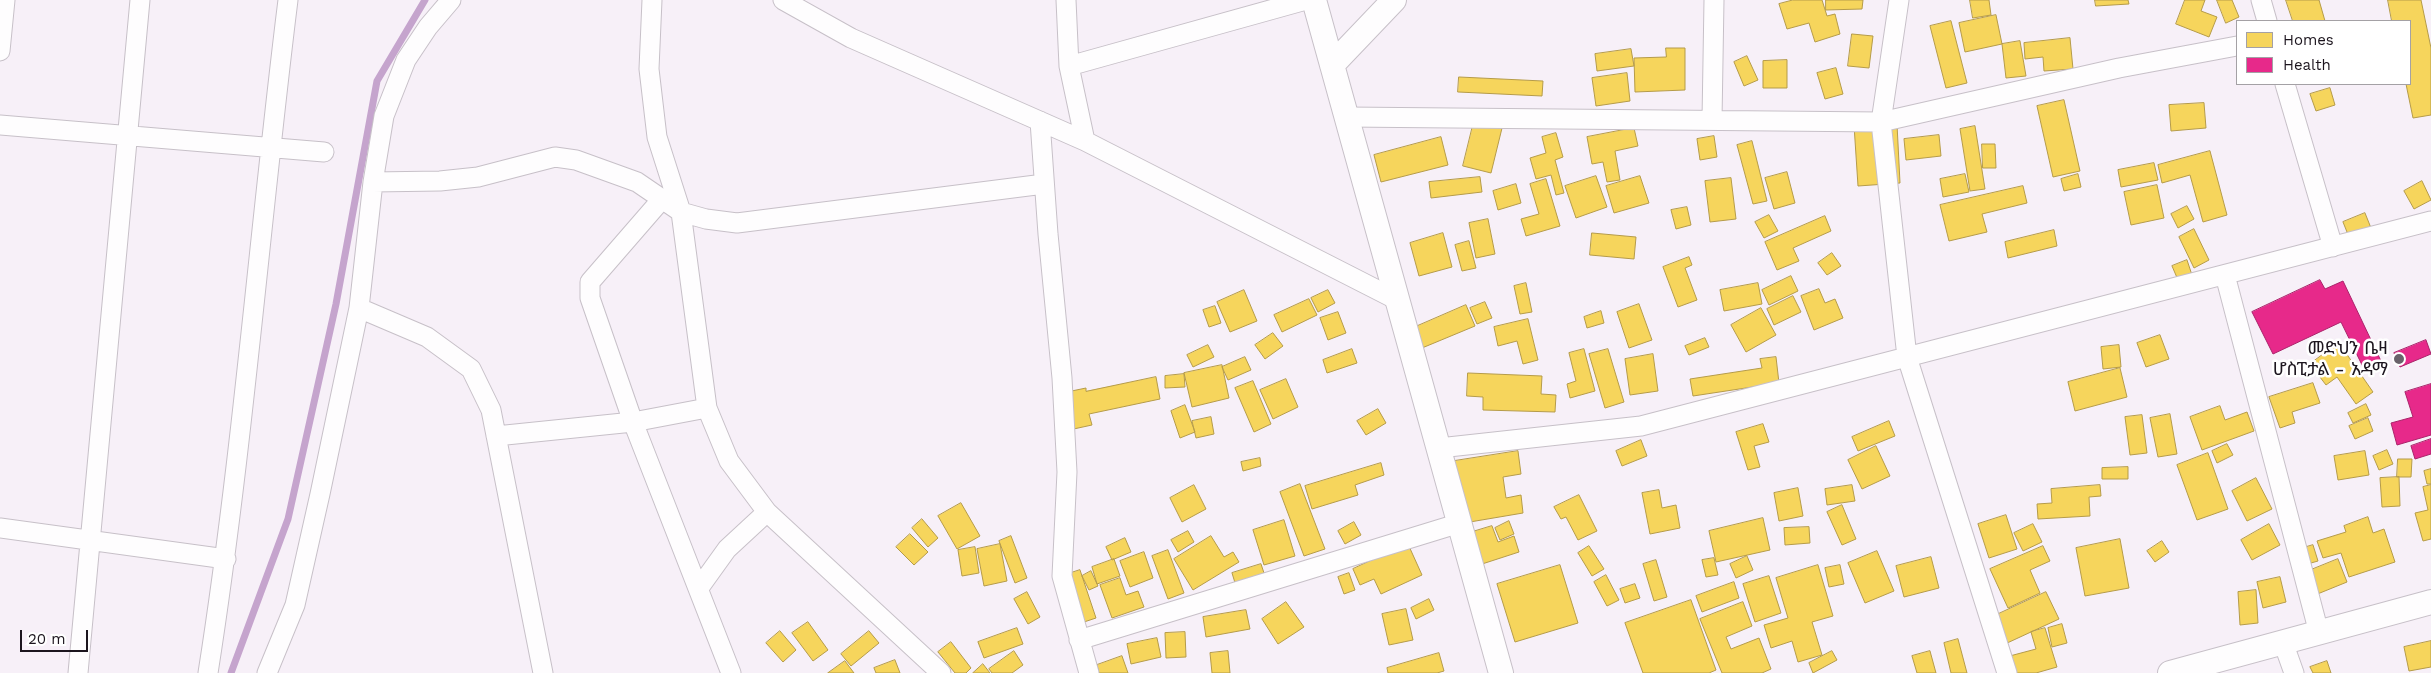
<!DOCTYPE html>
<meta charset="utf-8">
<style>
body{margin:0}
#map{position:relative;width:2431px;height:673px;overflow:hidden;background:#f7f0f8;font-family:"Work Sans",sans-serif}
canvas{display:block}
.legend{position:absolute;left:2236px;top:20px;width:175px;height:65px;box-sizing:border-box;background:#fff;border:1px solid #a4a1a5;margin:0;padding:6px 9px;list-style:none;font-size:15px;color:#1c151e}
.legend li{display:flex;align-items:center;gap:10px;height:25px}
.legend b{width:25px;border:1px solid #a4a1a5}
.scale{position:absolute;left:20px;top:630px;width:68px;height:22px;box-sizing:border-box;border:2px solid #1c151e;border-top:0;padding-left:6px;font-size:15px;line-height:18px;white-space:nowrap;color:#1c151e;-webkit-text-stroke:4px #fff;paint-order:stroke}
</style>
<div id="map">
<canvas width="2431" height="673"></canvas>
<ul class="legend">
<li><b style="height:14px;background:#f6d55c"></b>Homes</li>
<li><b style="height:14px;background:#e7298a"></b>Health</li>
</ul>
<div class="scale">20 m</div>
</div>
<script>
const context = document.querySelector('canvas').getContext('2d');
context.lineJoin = 'round';
function fillPath(path, color) {
  context.fillStyle = color;
  context.fill(path, 'evenodd');
}
function strokePath(path, color, width, dash) {
  context.strokeStyle = color;
  context.lineWidth = width;
  context.lineCap = dash ? 'butt' : 'round';
  context.setLineDash(dash || []);
  context.stroke(path);
}
function label(font, color, halo, rows, align = 'center') {
  context.font = font + ' "Work Sans","Noto Sans Ethiopic",sans-serif';
  context.lineWidth = 5;
  context.setLineDash([]);
  context.textBaseline = 'middle';
  context.strokeStyle = halo;
  context.fillStyle = color;
  for (const [text, x, y, turn = 0] of rows) {
    context.save();
    context.translate(x, y);
    context.rotate((+turn || 0) * Math.PI / 180);
    context.textAlign = isNaN(turn) ? turn : align;
    if (halo) context.strokeText(text, 0, 0);
    context.fillText(text, 0, 0);
    context.restore();
  }
}
const homes = new Path2D(`
 M1793,0H1822L1827,16L1835,14L1840,34L1815,42L1809,23L1787,29L1779,4Z
 M1826,0H1863L1862,9L1826,10Z
 M1970,0H1989L1991,15L1973,18Z
 M2095,0H2128L2129,4L2096,6Z
 M2185,0H2205L2201,11L2217,17L2209,37L2176,24Z
 M2217,0H2232L2239,17L2226,23Z
 M2286,0H2319L2325,21H2293Z
 M2388,0H2421L2431,48V115L2413,118L2406,84H2410V21H2392Z
 M1996,15L2002,44L1965,52L1959,23Z
 M1951,21L1967,83L1946,88L1930,26Z
 M1852,34L1873,36L1869,68L1848,66Z
 M2070,38L2073,69L2044,71L2043,57L2025,59L2024,43Z
 M2020,41L2026,76L2006,78L2002,44Z
 M1666,48H1685V90L1635,92L1634,58L1666,57Z
 M1631,49L1634,66L1597,71L1595,54Z
 M1747,56L1758,80L1744,86L1734,62Z
 M1787,60V88H1763V61Z
 M1836,68L1843,94L1825,99L1817,73Z
 M1627,73L1630,101L1596,106L1592,78Z
 M1459,77L1543,81L1542,96L1458,92Z
 M2330,88L2335,105L2316,111L2310,94Z
 M2064,100L2080,171L2053,177L2037,106Z
 M2204,103L2206,128L2171,131L2169,105Z
 M1475,117L1503,124L1491,173L1463,166Z
 M1897,124L1900,183L1858,186L1854,125Z
 M1975,126L1985,189L1970,191L1960,129Z
 M1634,128L1638,146L1615,151L1620,180L1607,182L1603,162L1592,164L1587,137Z
 M1556,133L1563,157L1555,160L1564,193L1556,195L1551,175L1536,179L1530,158L1546,153L1542,137Z
 M1939,135L1941,156L1906,160L1904,139Z
 M1714,136L1717,157L1700,160L1697,139Z
 M1441,137L1448,165L1381,182L1374,155Z
 M1752,141L1767,201L1753,204L1737,145Z
 M1982,144H1995L1996,168H1983Z
 M2210,151L2227,215L2203,222L2190,175L2162,183L2158,165Z
 M2154,163L2158,180L2121,187L2118,170Z
 M1787,172L1795,203L1774,209L1765,178Z
 M1965,174L1969,192L1943,197L1940,179Z
 M2078,174L2081,187L2064,191L2061,179Z
 M1596,176L1607,207L1576,218L1565,186Z
 M1640,176L1649,203L1614,213L1606,186Z
 M1480,177L1482,192L1431,198L1429,182Z
 M1731,178L1736,219L1710,222L1705,181Z
 M1546,179L1560,226L1526,236L1521,219L1539,214L1530,184Z
 M2422,181L2431,200L2414,209L2404,191Z
 M1516,184L1521,203L1498,210L1493,191Z
 M2157,185L2164,218L2131,225L2124,192Z
 M2023,186L2027,203L1982,214L1987,232L1949,241L1940,205Z
 M2187,206L2194,219L2178,228L2171,214Z
 M1687,207L1691,225L1676,229L1671,210Z
 M2365,213L2371,228L2349,237L2343,222Z
 M1769,215L1778,231L1764,238L1755,222Z
 M1825,216L1831,231L1793,248L1799,261L1777,270L1765,242Z
 M1488,219L1495,254L1476,258L1469,223Z
 M2194,229L2209,260L2194,268L2179,237Z
 M2054,230L2057,246L2008,258L2005,242Z
 M1443,233L1452,267L1419,276L1410,243Z
 M1592,233L1636,237L1634,259L1590,255Z
 M1469,241L1476,268L1462,271L1455,245Z
 M1832,253L1841,266L1827,275L1818,263Z
 M1689,257L1692,265L1685,268L1697,300L1678,307L1663,267Z
 M2187,260L2192,275L2178,280L2172,266Z
 M1791,276L1798,291L1769,305L1762,290Z
 M1526,283L1532,312L1520,314L1514,286Z
 M1758,283L1762,304L1724,311L1720,290Z
 M1819,289L1825,303L1835,299L1843,318L1814,330L1801,296Z
 M1244,290L1257,321L1230,332L1217,302Z
 M1328,290L1335,303L1318,312L1311,298Z
 M1793,296L1801,312L1774,325L1767,309Z
 M1309,299L1317,315L1282,332L1274,315Z
 M1485,302L1492,318L1477,324L1470,308Z
 M1639,304L1652,340L1629,348L1617,312Z
 M1466,305L1475,326L1422,348L1413,328Z
 M1215,306L1221,323L1209,327L1203,310Z
 M1761,308L1776,335L1746,352L1731,325Z
 M1601,311L1604,323L1587,328L1584,317Z
 M1338,312L1346,333L1328,340L1320,318Z
 M1528,319L1538,360L1523,364L1517,341L1498,346L1494,327Z
 M1273,333L1283,346L1265,359L1255,345Z
 M2160,335L2169,359L2146,367L2137,343Z
 M1705,338L1709,347L1689,355L1685,346Z
 M2339,343L2373,392L2356,404L2337,377L2326,385L2310,364Z
 M1208,345L1214,357L1193,367L1187,355Z
 M2119,345L2121,367L2103,369L2101,347Z
 M1352,349L1357,363L1327,373L1323,360Z
 M1584,349L1595,391L1570,398L1567,384L1576,381L1569,353Z
 M1608,349L1624,402L1605,408L1589,354Z
 M1653,354L1658,391L1630,395L1625,359Z
 M1245,357L1251,370L1228,380L1222,367Z
 M1776,357L1779,383L1693,396L1690,379L1762,368L1760,359Z
 M1222,365L1229,398L1192,407L1184,373Z
 M2120,368L2127,397L2075,411L2068,382Z
 M1468,373L1542,376L1541,394L1556,395L1555,412L1483,410V397L1467,396Z
 M1184,374L1185,387L1165,388V376Z
 M1156,377L1160,399L1089,414L1092,425L1069,430L1062,393L1086,388V391Z
 M1286,379L1298,407L1273,419L1260,390Z
 M1253,381L1271,424L1254,432L1235,388Z
 M2313,383L2320,403L2292,412L2295,423L2280,428L2269,397Z
 M2366,404L2371,415L2353,423L2348,413Z
 M1185,405L1195,432L1180,438L1171,411Z
 M2220,406L2225,420L2247,412L2254,431L2202,450L2190,417Z
 M1378,409L1386,423L1366,435L1357,421Z
 M2170,414L2177,454L2158,457L2150,418Z
 M2142,415L2147,453L2130,455L2125,417Z
 M1211,417L1214,434L1196,438L1192,421Z
 M2368,418L2373,431L2355,439L2349,426Z
 M1889,421L1895,436L1858,451L1852,437Z
 M1763,424L1769,442L1754,446L1760,467L1748,470L1736,432Z
 M1641,440L1647,456L1622,466L1616,451Z
 M2227,444L2233,455L2217,463L2212,451Z
 M1876,446L1890,476L1862,489L1848,460Z
 M2387,450L2393,464L2379,470L2373,456Z
 M1518,451L1521,474L1503,477L1506,498L1521,495L1523,513L1458,524L1448,462Z
 M2365,451L2369,475L2338,480L2334,456Z
 M2208,453L2228,509L2197,520L2177,465Z
 M1260,458L1261,466L1243,471L1241,462Z
 M2398,459H2412L2411,477H2397Z
 M1381,463L1384,475L1355,485L1358,495L1312,509L1305,486Z
 M2128,467V479H2102V468Z
 M2431,469V484H2427L2424,471Z
 M2399,477L2400,506L2382,507L2380,478Z
 M2256,478L2272,509L2247,521L2232,491Z
 M1300,484L1325,549L1304,556L1280,492Z
 M1194,485L1206,509L1182,522L1170,498Z
 M1852,485L1855,501L1827,505L1825,489Z
 M2100,485L2101,496L2089,497L2090,516L2038,519L2037,504L2052,503L2051,489Z
 M2431,485V539L2423,541L2415,513L2428,510L2423,487Z
 M1798,488L1803,516L1779,521L1774,493Z
 M1659,490L1662,508L1676,505L1680,528L1650,534L1642,493Z
 M1579,495L1597,531L1578,540L1566,517L1561,519L1554,507Z
 M961,503L980,536L957,549L938,516Z
 M1842,505L1856,539L1842,545L1827,512Z
 M2006,515L2017,549L1989,558L1978,524Z
 M2368,517L2373,533L2384,529L2395,562L2349,577L2341,553L2323,558L2317,541L2346,532L2344,526Z
 M1763,518L1770,550L1716,562L1709,531Z
 M922,519L938,538L928,547L912,528Z
 M1284,520L1295,556L1264,565L1253,530Z
 M1509,521L1514,534L1500,540L1495,528Z
 M1354,522L1361,535L1345,544L1338,531Z
 M2033,524L2042,542L2023,551L2014,533Z
 M2269,524L2280,545L2252,560L2241,540Z
 M1492,526L1498,542L1514,536L1519,552L1479,565L1469,533Z
 M1809,527L1810,543L1785,545L1784,528Z
 M1188,531L1194,542L1178,552L1171,540Z
 M910,534L928,552L914,565L896,547Z
 M1011,536L1027,578L1015,583L999,541Z
 M1211,536L1224,557L1233,552L1239,562L1193,590L1174,559Z
 M1125,538L1131,552L1112,560L1106,547Z
 M2120,539L2129,588L2085,596L2076,548Z
 M2162,541L2169,552L2155,562L2147,551Z
 M1000,544L1007,581L984,586L977,549Z
 M1408,544L1422,575L1381,594L1374,579L1360,585L1353,569Z
 M2313,545L2318,561L2304,565L2300,549Z
 M1589,546L1604,569L1592,576L1578,553Z
 M2043,546L2050,561L2030,570L2040,593L2008,608L1990,569Z
 M975,547L979,573L962,576L958,550Z
 M1168,550L1184,593L1168,599L1152,556Z
 M1877,551L1894,591L1865,603L1848,563Z
 M1144,552L1153,578L1130,587L1120,561Z
 M1747,556L1753,570L1736,578L1730,564Z
 M1931,557L1939,588L1904,597L1896,566Z
 M1714,558L1718,575L1706,577L1702,560Z
 M1114,559L1120,576L1097,584L1092,567Z
 M2338,559L2347,582L2315,595L2306,572Z
 M1656,560L1667,597L1654,601L1643,564Z
 M1261,564L1265,576L1236,586L1232,573Z
 M1560,565L1578,623L1515,642L1497,584Z
 M1818,565L1833,616L1812,622L1822,655L1798,662L1792,641L1771,648L1764,625L1788,618L1776,578Z
 M1840,565L1844,584L1829,587L1825,568Z
 M1080,570L1096,618L1081,623L1065,575Z
 M1091,571L1098,586L1089,590L1082,576Z
 M1349,573L1355,590L1344,594L1338,577Z
 M1606,575L1619,600L1607,606L1594,582Z
 M1769,576L1781,613L1755,622L1743,584Z
 M2280,577L2286,602L2263,608L2257,582Z
 M1120,578L1126,595L1138,591L1144,607L1112,618L1100,585Z
 M1734,582L1739,598L1702,612L1696,596Z
 M1635,584L1640,598L1625,603L1620,589Z
 M2256,590L2258,623L2240,625L2238,592Z
 M1027,592L1040,617L1028,624L1014,599Z
 M2046,592L2059,619L2005,644L1992,617Z
 M1429,599L1434,610L1416,619L1411,608Z
 M1691,600L1716,670L1709,673H1643L1625,623Z
 M1286,602L1304,627L1278,644L1262,619Z
 M1743,602L1752,626L1726,637L1731,649L1759,638L1771,669L1762,673H1722L1700,619Z
 M1406,609L1413,640L1389,645L1382,614Z
 M1246,610L1250,629L1206,637L1203,617Z
 M808,622L828,650L813,661L792,633Z
 M2062,624L2067,643L2052,647L2048,628Z
 M1017,628L1023,644L984,658L978,642Z
 M2045,628L2057,667L2036,673H2011L2006,657L2036,649L2031,632Z
 M780,631L796,650L783,662L766,643Z
 M869,631L879,643L851,666L841,654Z
 M1185,632L1186,657L1166,658L1165,633Z
 M1157,638L1161,657L1131,664L1127,644Z
 M1958,639L1967,673H1951L1944,643Z
 M2431,641V667L2409,671L2404,647Z
 M951,642L971,668L966,673H955L938,652Z
 M1014,651L1023,665L1012,673H992L989,669Z
 M1228,651L1230,673H1212L1210,653Z
 M1832,651L1837,660L1813,673L1809,663Z
 M1930,651L1936,673H1917L1912,656Z
 M1439,653L1444,671L1437,673H1388L1387,668Z
 M1122,656L1128,673H1099L1097,665Z
 M895,660L900,673H876L874,668Z
 M845,661L854,673H828Z
 M2327,661L2331,673H2313L2310,667Z
 M983,664L990,673H973Z`);
fillPath(homes, '#f6d55c');
strokePath(homes, '#b59b49', 1);
const health = new Path2D(`
 M2320,280L2325,289L2343,281L2381,361L2364,369L2341,322L2273,354L2252,312Z
 M2426,340L2431,354L2400,367L2394,353Z
 M2431,384V435L2397,445L2391,423L2413,417L2405,392Z
 M2431,439V454L2415,459L2411,446Z`);
fillPath(health, '#e7298a');
strokePath(health, '#aa236a', 1);
strokePath(new Path2D(`
 M231,673L288,519L336,304L377,81L425,0`), '#c5a4cd', 7);
const minor = new Path2D(`
 M652,0L649,69L657,137L681,212L707,408L729,461L767,512L941,673
 M783,0L851,38L1085,141L1399,301
 M1066,0L1069,66L1085,141
 M1899,0L1881,122L1907,357L2007,673
 M2261,0L2267,21
 M0,51L5,0
 M1069,66L1306,0
 M2285,84L2333,247
 M1346,117L1881,122L2119,68L2237,46
 M1712,120L1714,0
 M1040,121L1048,234L1062,378L1067,472L1062,576L1089,673
 M0,125L324,152
 M373,182L440,181L478,177L555,157L576,160L637,182L681,212L706,219L737,223L1044,184
 M662,199L590,282V298L633,422L731,673
 M2225,275L2319,633
 M359,308L427,337L471,369L491,410L543,673
 M496,436L633,422L707,408
 M1439,448L1641,426L2431,221
 M0,528L226,559
 M699,588L727,549L767,512
 M1079,640L1460,523
 M2283,642L2294,673
 M78,673L140,0
 M208,673C243,450 260,224 288,0
 M267,673L295,605L320,494L359,308L373,182L384,116L406,60L428,27L451,0`);
const tertiary = new Path2D(`
 M1314,0L1501,673
 M1332,65L1394,0
 M2170,673L2431,602`);
strokePath(minor, '#c7c0c8', 21);
strokePath(tertiary, '#c7c0c8', 26);
strokePath(minor, '#fefdfe', 19);
strokePath(tertiary, '#fefdfe', 24);
for (const [x, y, r, color] of [
 [2399,359,6,"#69626a"]
]) {
  const dot = new Path2D();
  dot.arc(x, y, r, 0, 2 * Math.PI);
  context.fillStyle = color;
  context.fill(dot);
  strokePath(dot, '#fff', 2);
}
label('18px', '#1c151e', '#fff', [
 ["መድህን ቤዛ",2388,349],
 ["ሆስፒታል - አዳማ",2388,370]
], 'right');
</script>
